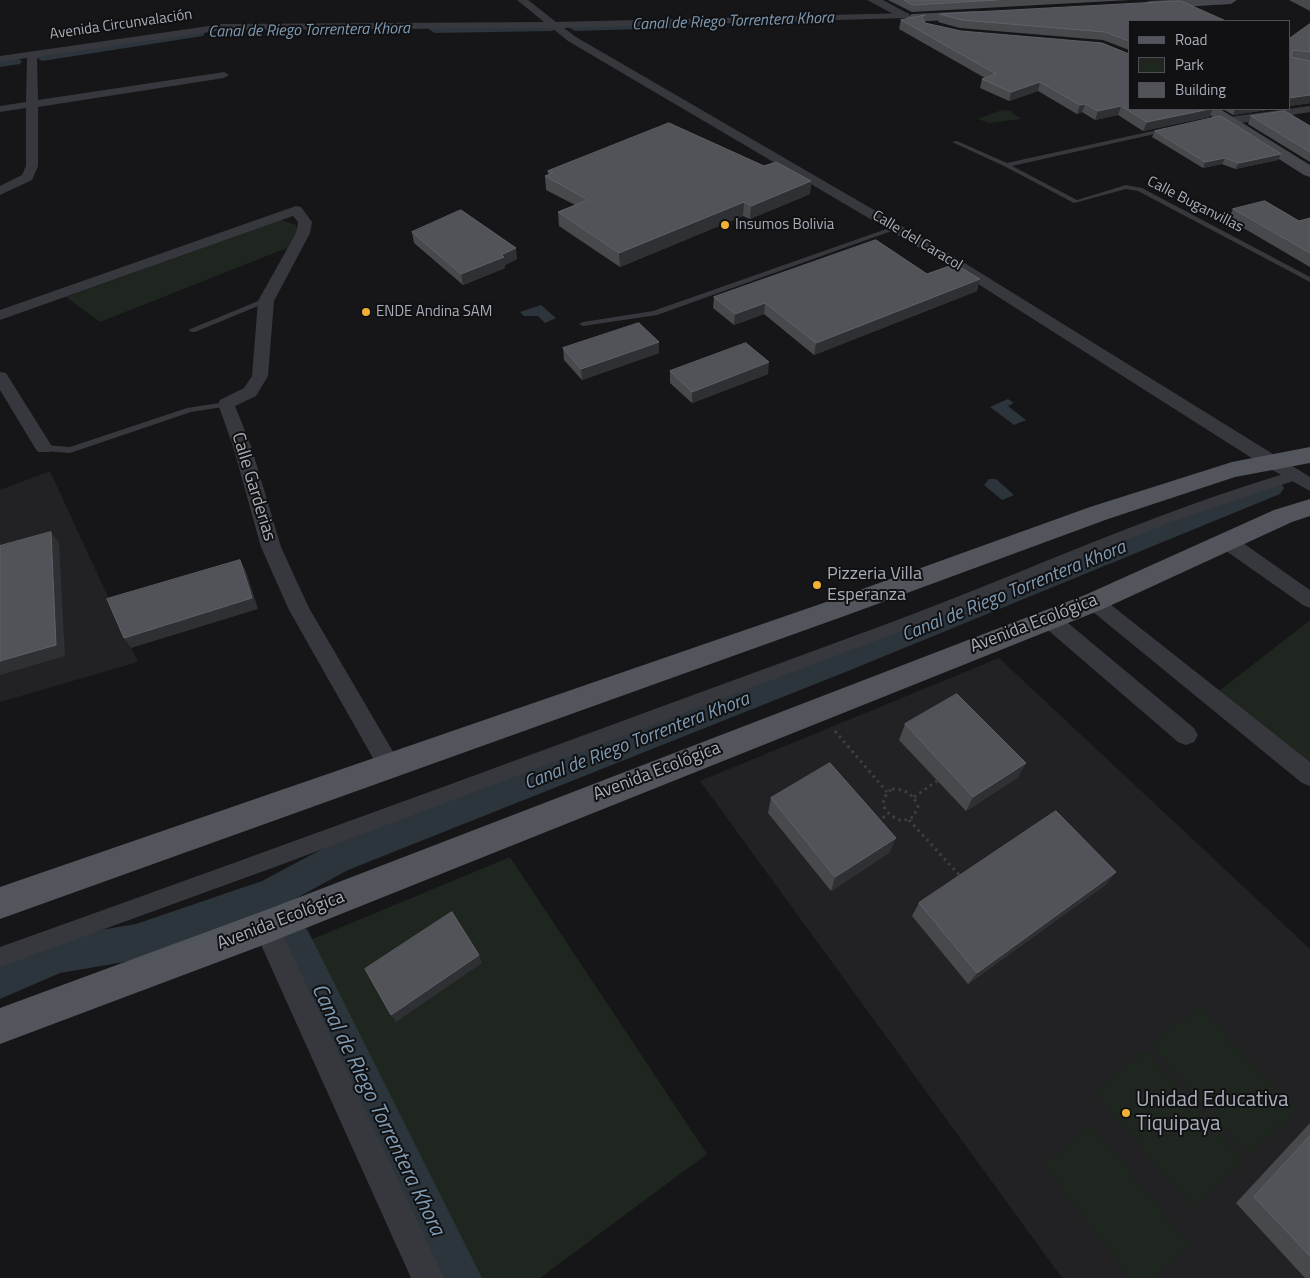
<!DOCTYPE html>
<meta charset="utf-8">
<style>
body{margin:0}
#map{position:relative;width:1310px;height:1278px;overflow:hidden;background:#161618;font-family:"Titillium Web",sans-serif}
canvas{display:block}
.legend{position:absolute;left:1128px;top:20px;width:162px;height:90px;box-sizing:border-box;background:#111113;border:1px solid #4d4f55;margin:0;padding:6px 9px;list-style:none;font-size:15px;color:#a8adb8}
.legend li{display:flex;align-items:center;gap:10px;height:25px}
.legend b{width:25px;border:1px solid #4d4f55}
</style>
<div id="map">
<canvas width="1310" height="1278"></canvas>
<ul class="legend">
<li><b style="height:6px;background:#53555c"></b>Road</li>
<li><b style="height:14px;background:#1e261f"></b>Park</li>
<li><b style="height:14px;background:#525359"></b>Building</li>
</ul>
</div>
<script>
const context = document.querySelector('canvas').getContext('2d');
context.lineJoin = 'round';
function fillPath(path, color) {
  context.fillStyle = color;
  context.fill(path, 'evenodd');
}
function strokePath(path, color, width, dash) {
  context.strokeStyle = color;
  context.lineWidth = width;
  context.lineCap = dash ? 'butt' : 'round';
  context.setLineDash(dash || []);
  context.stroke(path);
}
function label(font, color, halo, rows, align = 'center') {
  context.font = font + ' "Titillium Web",sans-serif';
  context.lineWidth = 4;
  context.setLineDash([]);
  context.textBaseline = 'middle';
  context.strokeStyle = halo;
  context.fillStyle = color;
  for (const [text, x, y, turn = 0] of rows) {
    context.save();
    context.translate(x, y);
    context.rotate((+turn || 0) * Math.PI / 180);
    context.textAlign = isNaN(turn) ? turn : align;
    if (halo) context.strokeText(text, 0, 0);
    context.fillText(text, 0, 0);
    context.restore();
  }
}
fillPath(new Path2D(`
 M50,471L138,662L0,702V490Z
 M999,658L1310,949V1278H1062L700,781Z`), '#222225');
fillPath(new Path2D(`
 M1002,110L1010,111L1021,119L989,123L978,119Z
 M281,220L296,225L297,233L287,248L100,322L66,297Z
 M1310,620V763L1219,691Z
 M510,857L707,1154L540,1278H474L303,943Z
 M1198,1006L1298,1110L1249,1156L1150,1045Z
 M1146,1050L1245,1161L1193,1209L1094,1092Z
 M1092,1125L1189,1244L1153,1278H1130L1043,1164Z`), '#1e261f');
fillPath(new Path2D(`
 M541,305L556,318L545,323L538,316H524L520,312Z
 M1008,399L1014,403L1008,406L1026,420L1014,425L990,407Z
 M989,479H996L1014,495L1002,500L984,485Z`), '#2c353c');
fillPath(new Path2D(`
 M670,21L677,25L675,28L575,31L568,27L575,23Z
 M548,24L553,25L555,28L553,31L435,33L428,29L435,25Z
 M198,29L205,33L203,36L42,61L35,57L42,53Z
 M15,57L22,61L20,64L0,67V59Z
 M1271,480L1280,482L1284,488L1280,494L848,671L348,870L271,912L136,960L60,973L0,999V961L59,937L136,924L262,881L324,848L828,655Z
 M294,924L307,929L482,1278H437L276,942L281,929Z`), '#2c353c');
strokePath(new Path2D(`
 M835,731L887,792
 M892,789C905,789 914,794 918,807L913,817L903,821C886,816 875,802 892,789Z
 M914,797L937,781
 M909,820L962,878
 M877,821L887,815`), '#3d3f44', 3, [2.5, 4]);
fillPath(new Path2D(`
 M1166,128L1168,129V131L1012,166L1077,200L1126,185L1142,188L1310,277V282L1138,191L1126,189L1074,203L1004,166L952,142L957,141L1007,163Z
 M895,226L897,227V229L657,315L583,326L579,324L583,322L653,311Z
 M263,299L270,301L195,332H192L188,330Z
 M226,402L230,404L229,406L191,412L70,453L44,451L40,448L44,445L70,447L187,408Z`), '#37383d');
fillPath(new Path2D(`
 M1294,471L1301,476L1299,479L1166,524L944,615L283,864L0,967V947C298,841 595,731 892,622C1026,572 1156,511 1294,471Z`), '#37383d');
fillPath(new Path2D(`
 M517,0H528L556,22L909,13V17L906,18L564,28L576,37L955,257L1310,477V491L1258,462L945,263L568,41L552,28L223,30L37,57L38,100L224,72L229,75L224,78L38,107V166L32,180L0,195V186L22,175L26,166V108L0,112V106L26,102L27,58L0,62V56L223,24L544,22Z
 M1310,106V112L1229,125L1223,121L1229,117Z
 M296,206L301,207L312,222L310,233L274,301L268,376L256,396L235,406L251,446L281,547L309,608L402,767L398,774L390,777L382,774L289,610L261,547L233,446L218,404L220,400L244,388L252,376L258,301L296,233L298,222L293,216L0,320V310Z
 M0,372L6,373L53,448L50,452H38L35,448L0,390Z
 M1226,534L1233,536L1310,590V608L1303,605L1219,546L1216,541L1219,536Z
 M1094,594L1101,597L1310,762V786L1302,783L1087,607L1084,602L1087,597Z
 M1049,611L1056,613L1194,728L1198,735L1194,742L1186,745L1178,742L1042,625L1039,619L1042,613Z
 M266,914L275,918L444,1278H411L253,927L257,918Z`), '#37383d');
fillPath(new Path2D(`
 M867,0H883L907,13L905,16H897Z`), '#37383d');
fillPath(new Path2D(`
 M1169,0H1237L1231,4L1149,9L1143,5L1149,1Z
 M976,11L981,12L982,15L981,18L912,22L906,18L912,14Z
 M1203,109H1220L1310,165V177L1304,175L1205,112Z`), '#45474d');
fillPath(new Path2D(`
 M1310,447V463L1235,477L1108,519L850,614L0,919V887L832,600L1090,507L1232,462Z
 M1310,499V516L1292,522L1103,609L266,944L0,1044V1008L266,910L1085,595L1274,510Z`), '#53555c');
fillPath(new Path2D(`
 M888,0H1130L912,12Z
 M1289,0H1310V11Z
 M940,14L1129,21V50L1103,40L960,28L938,22Z
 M901,20H924L925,23L1129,109H1213L1209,117L1143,131L1118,115L1095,120L1082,112L1077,114L1038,91L1009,101L980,88L982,79L985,78L899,29Z
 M1310,24V103L1289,106V39Z
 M1223,109H1273L1233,115Z
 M1251,116L1310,126V162L1248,124Z
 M1155,131L1278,160L1235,169L1222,164L1203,168L1152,137Z
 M764,166L811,181L810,194L750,219L743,216L620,267L559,226L558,212L575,205L546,190L545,176L548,175V171Z
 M1233,209L1299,221L1310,218V267L1228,219Z
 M412,232L517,259L505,265V268L463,285L414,243Z
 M927,274L977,291L814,355L764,314L734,325L713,308L714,297Z
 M563,348L659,353L582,380L564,360Z
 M670,371L768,374L692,403L670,383Z
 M905,724L1026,763L1017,778L966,811L899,740Z
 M771,798L890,852L831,891L768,813Z
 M1116,872L1105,885L968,984L912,916L919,903Z
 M1310,1123V1278H1305L1236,1203Z`), '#47494d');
fillPath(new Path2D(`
 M1040,82L1038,91L1009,101L1011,92Z
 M1310,95V103L1289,106V98Z
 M1085,104L1082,112L1077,114L1080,105Z
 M1121,106L1118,115L1095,120L1098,111Z
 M1210,109H1213L1209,117L1143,131L1147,122Z
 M1235,109H1273L1233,115Z
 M1281,154L1278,160L1235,169L1239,163Z
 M1225,158L1222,164L1203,168L1205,162Z
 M811,181L810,194L750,219L751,206Z
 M744,202L743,216L620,267L619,253Z
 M516,248L517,259L505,265V268L463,285L461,274Z
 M980,279L977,291L814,355L816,343Z
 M765,303L764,314L734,325L735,314Z
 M659,342V353L582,380L581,369Z
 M769,362L768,374L692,403V392Z
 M51,532L59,543L65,656L0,675V661Z
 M240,560L246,571L258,609L131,648L124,638Z
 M1026,763L1017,778L966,811L973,797Z
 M896,838L890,852L831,891L835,877Z
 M1116,872L1105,885L968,984L977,973Z
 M479,955L482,963L396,1022L391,1015Z`), '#2f3033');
const building = new Path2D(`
 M904,0H997L913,5Z
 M1181,1L1226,21H1129V41L1105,32L962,20L940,14Z
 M925,15L922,17L925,23L961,31L1102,43L1129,54V109H1210L1147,122L1121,106L1098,111L1085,104L1080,105L1040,82L1011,92L982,79L996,74L901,20Z
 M1310,24V52L1293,50L1291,57L1310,61V95L1289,98V39Z
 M1285,111L1310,126V152L1251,116Z
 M1221,116L1281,154L1239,163L1225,158L1205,162L1155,131Z
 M669,123L764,166L776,162L811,181L751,206L744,202L619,253L558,212L588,200L545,176L553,173L548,171Z
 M1265,201L1299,221L1310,218V253L1233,209Z
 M461,210L516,248L501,255L504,257L461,274L412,232Z
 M876,240L927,274L955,264L980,279L816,343L765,303L735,314L714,297Z
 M639,323L659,342L581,369L563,348Z
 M746,343L769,362L692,392L670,371Z
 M51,532L56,645L0,661V546Z
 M240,560L252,598L124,638L107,599Z
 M957,694L1026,763L973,797L905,724Z
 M830,763L896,838L835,877L771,798Z
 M1056,811L1116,872L977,973L919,903Z
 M452,912L479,955L391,1015L365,969Z
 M1310,1136V1256L1254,1197Z`);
fillPath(building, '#525359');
strokePath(building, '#5f6168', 1);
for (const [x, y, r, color] of [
 [725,225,5,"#f2b134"],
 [366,312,5,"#f2b134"],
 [817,585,5,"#f2b134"],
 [1126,1113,5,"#f2b134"]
]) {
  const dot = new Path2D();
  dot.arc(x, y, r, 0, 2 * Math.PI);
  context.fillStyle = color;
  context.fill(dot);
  strokePath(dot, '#111113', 2);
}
label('15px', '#a8adb8', '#111113', [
 ["Avenida Circunvalación",121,25,-8],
 ["Calle Buganvillas",1195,205,27],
 ["Calle del Caracol",917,241,31]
]);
label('15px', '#a8adb8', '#111113', [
 ["Insumos Bolivia",735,225],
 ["ENDE Andina SAM",376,312]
], 'left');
label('italic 16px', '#7f9bb3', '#111113', [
 ["Canal de Riego Torrentera Khora",733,22,-2],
 ["Canal de Riego Torrentera Khora",309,31,-1]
]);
label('18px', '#a8adb8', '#111113', [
 ["Calle Garderias",253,487,73],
 ["Avenida Ecológica",1034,624,-21],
 ["Avenida Ecológica",657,772,-21],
 ["Avenida Ecológica",281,921,-21]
]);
label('18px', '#a8adb8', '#111113', [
 ["Pizzeria Villa",827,575],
 ["Esperanza",827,596]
], 'left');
label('italic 19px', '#7f9bb3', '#111113', [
 ["Canal de Riego Torrentera Khora",1014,592,-22],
 ["Canal de Riego Torrentera Khora",637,742,-21]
]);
label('21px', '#a8adb8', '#111113', [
 ["Unidad Educativa",1136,1101],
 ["Tiquipaya",1136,1125]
], 'left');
label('italic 22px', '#7f9bb3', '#111113', [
 ["Canal de Riego Torrentera Khora",377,1110,64]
]);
</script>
